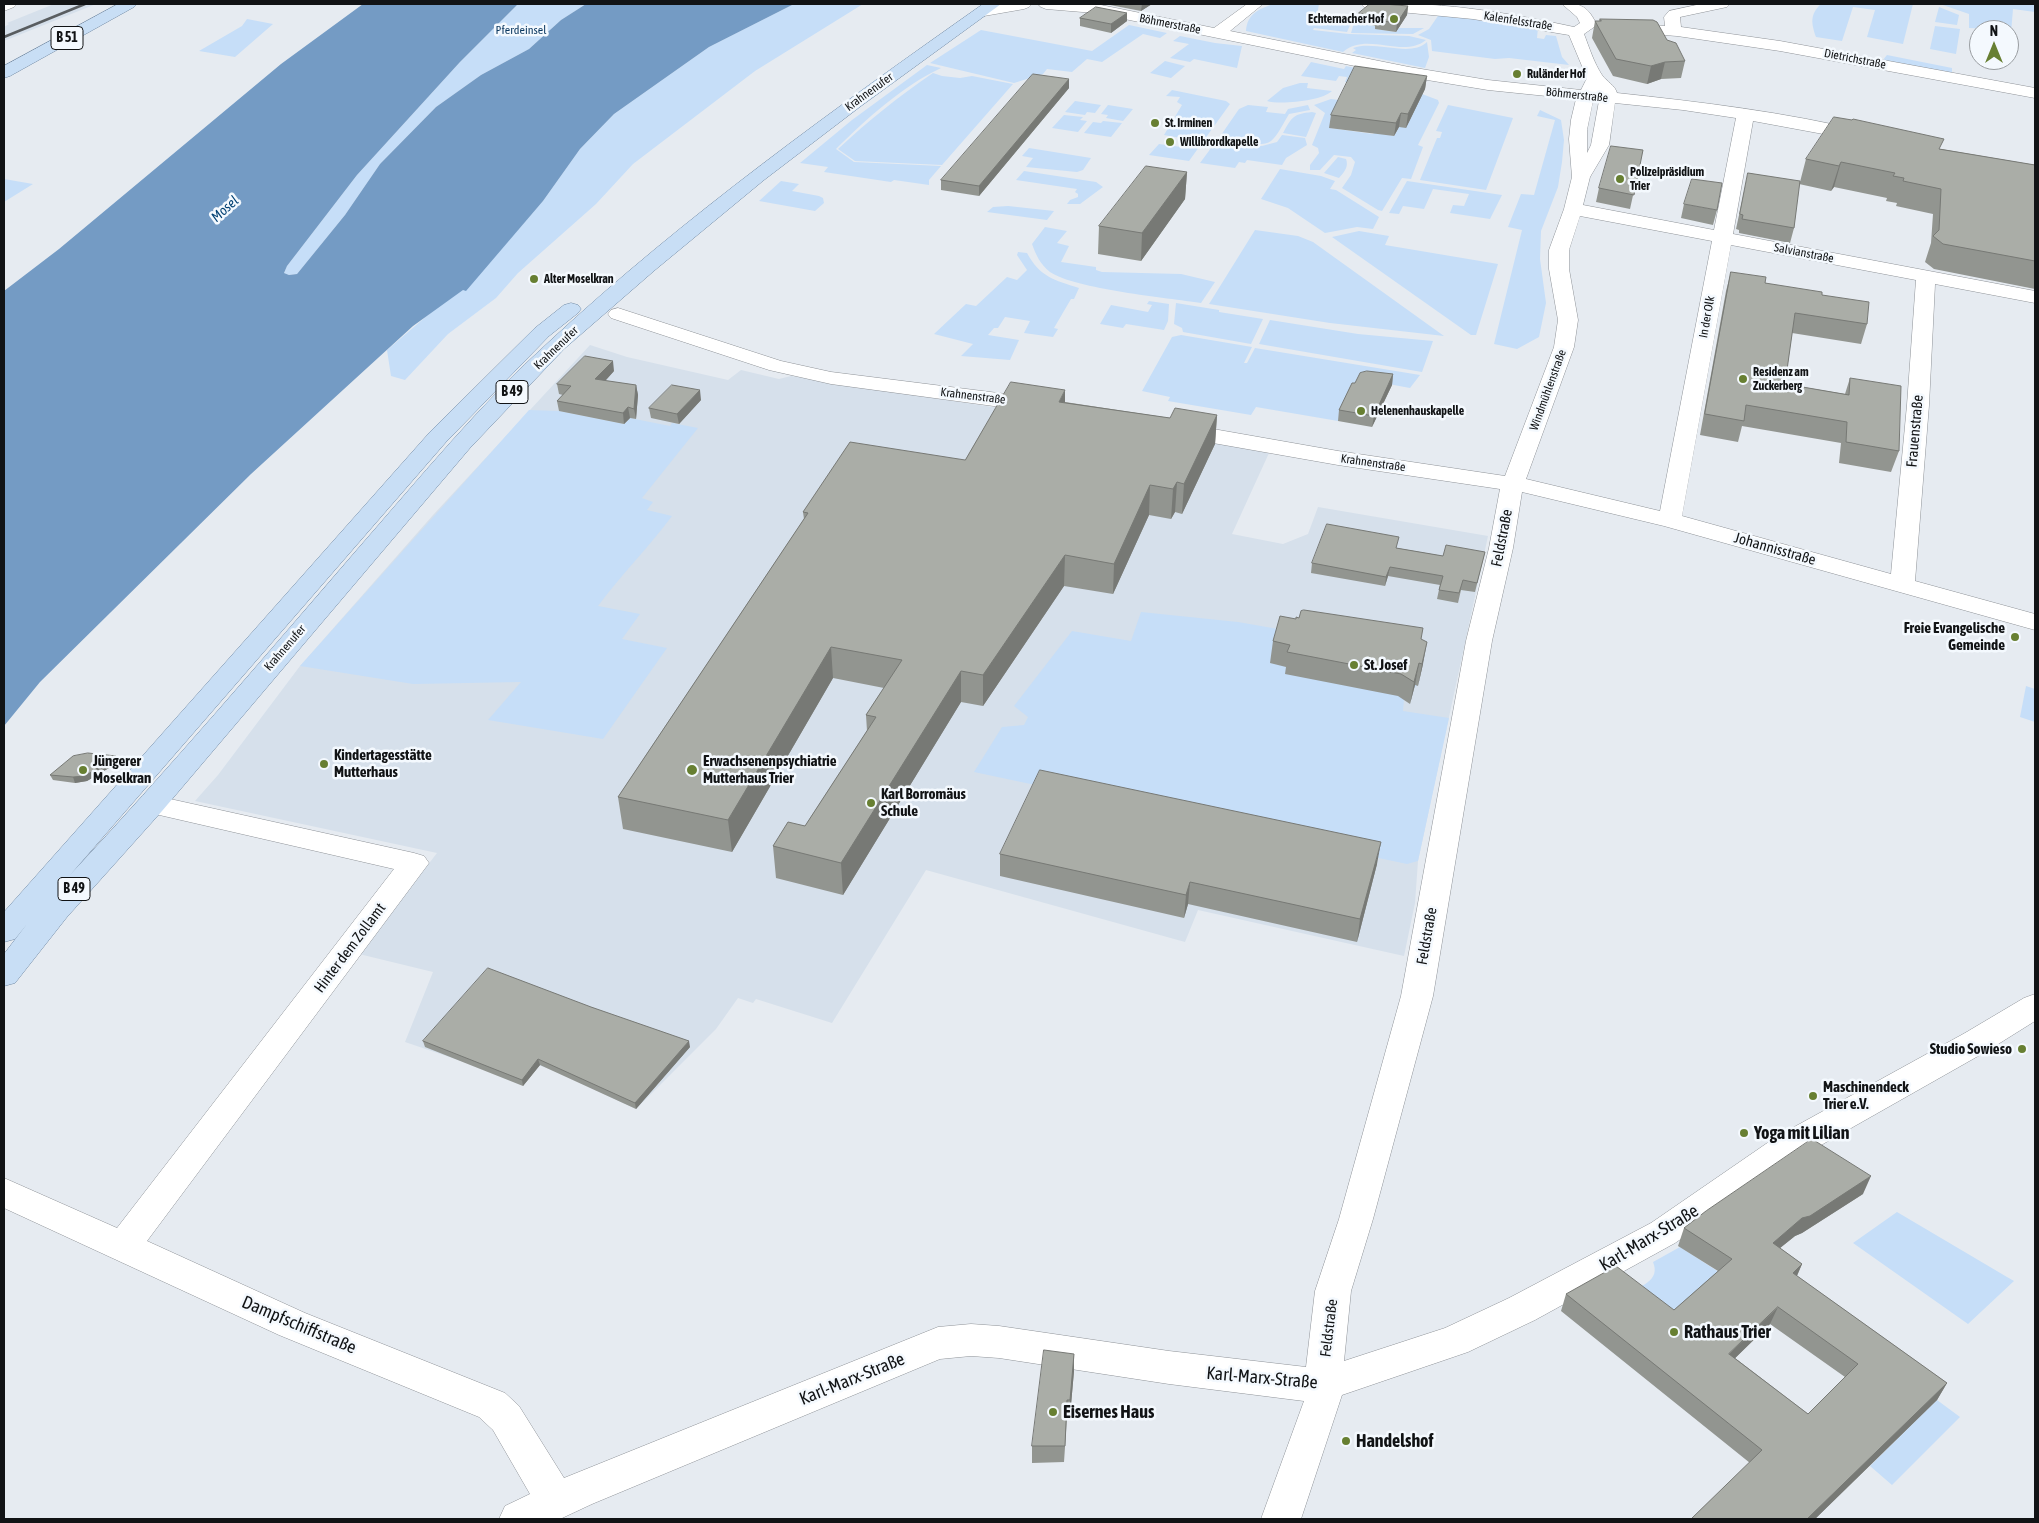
<!DOCTYPE html>
<meta charset="utf-8">
<style>
body{margin:0}
#map{position:relative;width:2039px;height:1523px;overflow:hidden;background:#e6ebf1;font-family:"Asap Condensed",sans-serif}
canvas{display:block}
.frame{position:absolute;inset:0;border:5px solid #111315;pointer-events:none}
.north{position:absolute;left:1969px;top:20px;width:50px;height:50px;box-sizing:border-box;background:#f4f9fe;border:1px solid #999da1;border-radius:50%;rotate:0deg;font-size:14px;font-weight:700;line-height:20px;text-align:center;color:#111315}
.north::after{content:'';display:block;margin:auto;width:18px;height:22px;background:#677f32;clip-path:polygon(50% 0,100% 100%,50% 72%,0 100%)}
</style>
<div id="map">
<canvas width="2039" height="1523"></canvas>
<div class="frame"></div>
<div class="north">N</div>
</div>
<script>
const context = document.querySelector('canvas').getContext('2d');
context.lineJoin = 'round';
function fillPath(path, color) {
  context.fillStyle = color;
  context.fill(path, 'evenodd');
}
function strokePath(path, color, width, dash) {
  context.strokeStyle = color;
  context.lineWidth = width;
  context.lineCap = dash ? 'butt' : 'round';
  context.setLineDash(dash || []);
  context.stroke(path);
}
function label(font, color, halo, rows, align = 'center') {
  context.font = font + ' "Asap Condensed",sans-serif';
  context.lineWidth = 5;
  context.setLineDash([]);
  context.textBaseline = 'middle';
  context.strokeStyle = halo;
  context.fillStyle = color;
  for (const [text, x, y, turn = 0] of rows) {
    context.save();
    context.translate(x, y);
    context.rotate((+turn || 0) * Math.PI / 180);
    context.textAlign = isNaN(turn) ? turn : align;
    if (halo) context.strokeText(text, 0, 0);
    context.fillText(text, 0, 0);
    context.restore();
  }
}
fillPath(new Path2D(`
 M54,4H96L4,41V27L9,24L7,23Z
 M590,345L627,357L728,380L741,370L779,379L791,376L1174,435L1269,453L1232,534L1283,544L1308,534L1318,507L1488,536L1418,861L1415,903L1404,956L1198,910L1185,942L926,870L832,1023L756,999L753,1003L738,998L716,1029L636,1109L553,1070L538,1065L523,1082L405,1042L433,972L359,954L437,853L195,801L218,775L300,666L433,515Z`), '#d6e0eb');
fillPath(new Path2D(`
 M518,4H586L561,20L529,49L481,75L436,107L380,164L345,215L297,274L289,275L284,273L287,266L357,175L460,62Z
 M794,4H863L755,71L633,164L596,204L518,273L496,298L448,334L405,380L391,376L387,350L491,261L543,201L580,149L614,114L709,47Z
 M1273,4H1319L1316,21L1351,23L1347,32L1314,28L1313,30L1349,34L1409,36L1426,40C1403,59 1367,31 1343,52L1246,31C1247,14 1259,9 1273,4Z
 M1821,4H1913L1903,44L1867,37L1875,10L1853,7L1842,41L1816,37C1811,23 1810,14 1821,4Z
 M1940,4H2025L2035,5V12L2013,9L2011,33H2009V30L1969,28V14Z
 M1939,7L1959,15L1957,25L1935,22Z
 M1440,13L1538,28L1537,38L1544,39L1546,35L1556,36L1562,57L1569,65L1509,58L1495,59L1432,51L1431,40L1418,35L1429,29Z
 M247,19L273,24L235,57L199,51L242,26Z
 M1354,23L1375,26L1376,29L1396,32L1399,28H1424L1413,34L1351,33Z
 M1129,25L1167,33L1160,38L1143,34L1102,62L1087,59L1072,72L1047,69L1043,74L1014,83L930,63L981,30L1092,51Z
 M1935,26L1960,29L1956,54L1930,49Z
 M1180,36L1215,43L1242,46L1237,68L1194,59L1190,62L1170,58L1189,44L1173,41Z
 M1427,42L1429,57L1425,68L1352,53L1356,50L1353,48C1375,40 1411,58 1427,42Z
 M1887,55L1952,68V76L1882,61Z
 M1165,61L1185,66L1171,78L1150,73Z
 M1311,62L1344,69L1346,66L1392,76L1380,87L1345,82L1347,77L1339,76L1336,81L1301,76Z
 M927,65L941,68C904,85 865,120 836,149L854,162L941,166L929,180V185L894,180L891,182L824,172L828,167L800,163L852,120Z
 M933,73L942,76L960,78L972,76L1013,84L942,165L855,161L838,149C868,121 899,96 933,73Z
 M1300,83H1308L1307,88L1332,91C1322,101 1280,105 1267,101L1283,88Z
 M1172,90L1226,101L1230,104L1189,161L1149,155L1159,144L1181,147L1186,139L1164,135L1182,105L1177,102L1180,97L1166,96Z
 M1422,94L1438,100L1439,103L1418,145L1423,147L1411,179L1402,178L1382,211L1378,210L1342,188L1351,175L1355,162L1351,157L1334,155L1320,170H1310V165L1319,153L1318,148L1312,145L1325,113L1314,105L1331,99L1347,101L1330,128L1373,134L1375,132L1394,136L1399,127H1406Z
 M1075,101L1101,105L1095,113L1087,112L1085,115L1065,112Z
 M1108,105L1133,109L1123,121L1106,118L1108,115L1101,114Z
 M1248,105L1268,107L1266,112L1285,114L1288,109L1308,105L1310,110L1289,114C1284,122 1278,135 1271,141C1261,149 1231,140 1219,138L1239,109Z
 M1448,105L1513,118L1486,190L1420,180L1437,138H1440L1442,132L1436,131Z
 M1540,110L1561,120L1564,140L1562,162L1558,187L1541,231L1540,259L1546,303L1539,337L1517,349L1494,344L1522,230L1508,227L1521,194L1534,195L1555,120L1537,116Z
 M1312,112L1316,113L1306,137L1283,133C1292,117 1293,114 1312,112Z
 M1064,115L1083,117L1080,120L1087,121L1078,132L1052,128Z
 M1103,121L1122,123L1111,137L1084,133L1093,122L1101,123Z
 M1282,135L1305,138L1307,145L1286,158L1282,165L1247,160L1245,163L1239,162L1235,168L1200,163L1217,140L1262,146L1277,142Z
 M1029,148L1091,158L1083,170L1077,172L1026,167L1033,158L1022,156Z
 M1338,157L1346,159C1349,167 1344,172 1339,178L1324,173Z
 M1280,169L1321,176L1335,181L1330,189L1336,190L1379,217L1373,229L1357,227L1325,233L1288,208L1261,199Z
 M1024,171L1096,182L1103,187L1080,204H1067L1070,200L1078,197V194L1075,192L1077,189L1016,180Z
 M4,179L33,184L4,202Z
 M781,181L799,184L792,191L819,196L823,198L824,203L815,211L759,201Z
 M1407,181L1502,195L1490,219L1450,213L1453,205L1464,206L1469,194L1433,189L1424,209L1403,206L1399,214L1389,213Z
 M1008,206L1054,211L1047,220L987,212L993,207Z
 M1045,227L1067,231L1057,243L1069,246L1061,262L1096,267V270L1102,272L1181,274L1215,282L1201,303C1168,298 1075,289 1050,272C1040,264 1036,255 1032,244Z
 M1255,230L1298,236L1313,242L1444,336L1330,323L1209,304Z
 M1359,231L1389,236L1385,245L1498,264L1476,335H1471L1332,237Z
 M1018,252L1027,253C1040,277 1054,280 1079,288L1074,299H1071L1054,328L1058,329L1053,337L1024,333L1030,321L1005,317L998,328H994L988,335L1019,340L1010,360L961,356L973,344L934,334L966,304L976,306L1007,277L1017,280L1027,270L1017,255Z
 M1149,301L1169,304L1168,321L1164,330L1126,324L1123,328L1100,324L1111,305L1148,312L1152,305L1147,304Z
 M1176,303L1219,310V312L1263,319L1251,344L1183,332L1182,328L1174,324Z
 M1270,320L1358,334L1433,341L1422,372L1259,344Z
 M1181,335L1252,347L1244,363H1247L1255,348L1420,375L1410,388L1383,383L1351,393L1338,421L1256,407L1251,415L1168,401L1170,397L1142,391L1172,337Z
 M529,410L559,411L624,424L630,418L670,426L672,423L698,428L642,498L653,502L647,510L672,516C649,547 621,575 598,606L640,614L622,639L667,648L603,739L488,720L521,682L413,684L300,666Z
 M1141,612L1238,622L1301,633L1419,683L1404,699L1403,711L1449,718L1418,861L1407,864L974,772L1002,727L1024,725L1028,717L1014,706L1072,631L1131,641Z
 M2026,686L2035,689V722L2020,717Z
 M1897,1212L2007,1277L2014,1281L1968,1324L1853,1243Z
 M1680,1247L1725,1276L1668,1327L1626,1295C1640,1286 1661,1281 1653,1262Z
 M1937,1400L1960,1417L1892,1485L1870,1466Z`), '#c6def8');
fillPath(new Path2D(`
 M363,4H518L460,62L357,175L287,266L284,273L289,275L297,274L345,215L380,164L436,107L481,75L529,49L561,20L586,4H794L709,47L614,114L580,149L543,201L466,291L463,290L413,326L251,474L40,682L4,726V291L59,249L281,64Z`), '#749bc4');
const minor = new Path2D(`
 M4,4H17L14,7L4,11Z
 M999,4H1032L1029,7L1024,9L984,16L979,14L976,11L979,8Z
 M1038,4H1096L1214,28L1247,4H1263L1230,31L1409,67L1488,80L1581,90L1587,78L1569,35L1473,19L1369,9L1364,7L1361,4C1432,0 1505,12 1574,27L1580,23L1577,17L1562,4C1582,3 1588,7 1597,25L1584,34C1589,47 1594,63 1602,75C1607,82 1615,85 1617,93C1701,102 1785,112 1867,132L1870,136L1867,140L1861,141L1753,121L1733,234L2035,291V303L1935,284L1929,405L1915,581L2035,614V630L1664,526L1522,492L1513,548L1492,641L1433,996L1373,1219L1351,1291L1344,1361L1445,1328L1509,1298L1651,1223L1776,1137L1965,1033L2024,998L2035,994V1021L1987,1051L1800,1157L1675,1243L1535,1320L1468,1352L1342,1395L1301,1519H1261L1304,1401L1169,1384L999,1358L971,1356L940,1359L592,1504L560,1519H499L505,1506L530,1494L493,1430L479,1417L279,1335L4,1208V1178L117,1228L394,869L142,811L138,804L142,797L152,795L414,853L424,856L429,863L147,1241L305,1313L505,1393L519,1406L564,1478L938,1327L971,1324L999,1326L1169,1351L1306,1367L1315,1291L1339,1219L1401,996L1466,641L1489,548L1500,489L1338,465L1179,437L1171,435L1168,430L1171,425L1179,423L1338,451L1505,476L1554,347L1558,320L1549,269V250L1564,209L1572,177L1569,139L1571,120L1576,99L1488,90L1409,77L1095,13L1046,9L1041,7ZM1593,101H1599L1591,145L1587,153V130ZM1615,103L1683,110L1736,118L1714,230L1583,205L1590,177L1609,145ZM1580,216L1712,241L1660,511L1526,479L1574,347L1578,320L1569,269V250ZM1731,245L1916,280L1907,405L1891,574L1682,516Z
 M1701,4H1730L1727,7L1680,17L1681,27L1780,41L2035,88V98L1780,51L1677,36L1625,32L1619,30L1617,27L1619,24L1625,22L1665,26L1664,17L1669,11Z
 M618,308L781,361L831,372L1038,398L1046,400L1049,405L1046,410L1038,412L831,384L769,370L611,318L608,314L611,310Z`);
const major = new Path2D(`
 M118,4H137L134,7L10,76L4,78V66Z
 M983,4H1001L861,106L764,180L655,270L564,349L470,448L162,811L67,917L15,983L4,986V954L27,924L15,939L4,942V912L430,432L535,328L564,305L571,303L578,305L581,309L578,313L549,336L446,442L70,875C168,770 262,660 356,551C419,479 480,404 551,340C685,216 834,109 983,4Z`);
strokePath(minor, '#8f9398', 1);
strokePath(major, '#7189a3', 1);
fillPath(minor, '#fff');
fillPath(major, '#c8def5');
strokePath(new Path2D(`
 M4,37L85,4`), '#595d60', 2.5);
fillPath(new Path2D(`
 M1110,4H1152L1141,11L1110,5Z
 M1408,6L1407,15L1396,32L1375,29V26L1358,21L1359,13Z
 M1127,13V21L1111,33L1080,26V18Z
 M1600,19L1667,40L1685,61L1681,78L1661,79L1647,84L1613,76L1592,38L1595,21H1599Z
 M1427,76L1425,89L1406,128L1399,127L1394,136L1329,128L1331,115Z
 M1069,79V88L979,196L941,190V180Z
 M1941,149L2035,165V289L1934,269L1925,262L1931,243L1933,214L1896,206L1897,203L1886,201L1887,198L1834,187L1831,191L1799,184L1794,228L1790,243L1739,233V230L1736,229L1748,173L1800,182L1806,159Z
 M1643,150L1630,209L1596,202L1599,188Z
 M1187,172L1185,199L1141,261L1098,254L1099,226Z
 M1684,204L1717,210L1713,225L1681,218Z
 M1731,272L1765,283L1822,295L1867,324L1861,344L1792,333L1785,384L1845,394L1850,378L1899,451L1891,472L1839,463L1841,443L1742,426L1738,442L1700,435L1726,291Z
 M614,371L605,381L636,385L638,395L636,419L630,418L624,424L559,411L557,401L563,395L559,394L557,384Z
 M1393,374L1392,385L1372,427L1338,421L1339,410L1355,383Z
 M701,400L679,424L651,418L649,408Z
 M1065,402L1170,418L1217,415L1215,444L1182,514L1175,512L1171,519L1149,515L1113,594L1064,586L983,706L961,702L843,895L776,878L773,846L805,826L867,731L866,715L884,688L833,678L732,852L623,829L618,797L804,519L803,512L965,460Z
 M1397,548L1443,556L1485,552L1475,592L1461,590L1458,603L1437,599L1440,585L1388,576L1385,586L1311,573L1312,563Z
 M1296,619L1421,639L1423,664L1418,686L1415,685L1410,704L1398,696L1285,674L1286,667L1270,663L1273,641Z
 M119,762L87,781L75,783L53,780L50,775Z
 M1000,854L1377,864L1357,942L1188,904L1184,918L1000,876Z
 M591,1007L690,1047L636,1109L540,1065L523,1086L425,1047L423,1041Z
 M1863,1194L1802,1233L1795,1236L1780,1248L1802,1264L1797,1276L1947,1383L1937,1400L1815,1519H1691L1750,1463L1561,1311L1566,1294L1674,1310L1718,1271L1678,1246L1684,1228ZM1770,1324L1845,1377L1808,1414L1735,1358Z
 M1074,1354V1371L1070,1416L1067,1417L1064,1462L1032,1463V1446Z`), '#929590');
fillPath(new Path2D(`
 M1142,4H1152L1141,11Z
 M1408,6L1407,15L1396,32L1397,23Z
 M1127,13V21L1111,33V24Z
 M1665,62L1661,79L1647,84L1651,66Z
 M1427,76L1425,89L1406,128L1408,114Z
 M1069,79V88L979,196V186Z
 M1401,113L1399,127L1394,136L1396,123Z
 M1841,162L1834,187L1831,191L1839,166Z
 M1187,172L1185,199L1141,261L1142,233Z
 M613,361L614,371L597,390L595,379Z
 M1393,374L1392,385L1372,427L1374,416Z
 M636,385L638,395L636,419L634,409Z
 M700,390L701,400L679,424L677,414Z
 M1065,390V419L1059,402Z
 M628,407L630,418L624,424L623,413Z
 M1217,415L1215,444L1182,514L1184,484Z
 M1177,482L1175,512L1171,519L1173,489Z
 M1150,485L1149,515L1113,594L1114,564Z
 M1065,555L1064,586L983,706V675Z
 M1390,567L1388,576L1385,586L1386,577Z
 M1427,642L1423,664L1418,686L1422,664Z
 M831,647L833,678L732,852L728,820Z
 M1419,663L1415,685L1410,704L1414,682Z
 M961,671V702L843,895L841,863Z
 M116,756L119,762L87,781L75,783L73,777Z
 M1381,842L1377,864L1357,942L1360,919Z
 M1190,882L1188,904L1184,918L1186,895Z
 M689,1041L690,1047L636,1109L635,1103Z
 M538,1059L540,1065L523,1086L522,1080Z
 M1871,1176L1863,1194L1802,1233L1795,1236L1765,1260L1773,1243L1802,1218Z
 M1802,1264L1794,1282L1793,1273Z
 M1778,1307L1770,1324L1722,1371L1729,1354Z
 M1074,1354V1371L1070,1416V1400Z
 M1947,1383L1937,1400L1815,1519H1807Z`), '#777975');
const building = new Path2D(`
 M1370,4H1384L1408,6L1397,23L1376,20V17L1359,13Z
 M1096,7L1127,13L1111,24L1080,18Z
 M1600,19L1653,20L1657,22L1667,40L1676,43L1685,61L1665,62L1651,66L1616,59L1595,21H1601Z
 M1355,66L1427,76L1408,114L1401,113L1396,123L1331,115Z
 M1033,74L1069,79L979,186L941,180Z
 M1834,117L1852,120L1853,119L1944,139L1939,149L2035,165V261L1943,244L1933,236L1939,230L1941,189L1903,181L1904,178L1893,176L1895,173L1841,162L1839,166L1806,159Z
 M1611,146L1643,150L1634,195L1599,188Z
 M1146,166L1187,172L1142,233L1099,226Z
 M1748,173L1800,181L1794,228L1742,219L1743,215L1740,214Z
 M1692,179L1722,183L1717,210L1684,204Z
 M1731,272L1766,277L1765,283L1822,292V295L1869,302L1867,324L1795,313L1785,384L1849,395L1850,378L1901,386L1899,451L1846,442L1847,422L1746,405L1744,421L1705,414Z
 M585,356L613,361L595,379L636,385L634,409L628,407L623,413L557,401L571,386L557,384Z
 M1367,371L1393,374L1374,416L1339,410L1352,383H1355L1360,373Z
 M1011,382L1065,390L1059,402L1170,418L1175,408L1217,415L1184,484L1177,482L1173,489L1150,485L1114,564L1065,555L983,675L961,671L841,863L773,846L788,822L805,826L876,717L866,715L902,660L831,647L728,820L618,797L808,513L803,512L850,442L965,460Z
 M672,385L700,390L677,414L649,408Z
 M1327,524L1399,537L1396,548L1443,556L1446,545L1485,552L1477,583L1463,580L1459,593L1439,590L1443,576L1390,567L1386,577L1312,563Z
 M1304,610L1423,628L1421,639L1427,642L1422,664L1419,663L1414,682L1401,674L1287,652L1290,645L1273,641L1280,616L1296,619V617L1299,618L1301,611Z
 M88,753L116,756L85,776L73,777L50,775L73,756Z
 M1040,770L1381,842L1360,919L1190,882L1186,895L1000,854Z
 M488,968L591,1007L689,1041L635,1103L538,1059L522,1080L423,1041Z
 M1812,1139L1871,1176L1810,1216L1802,1218L1773,1243L1802,1264L1793,1273L1947,1383L1807,1519H1691L1762,1450L1566,1294L1616,1266L1674,1310L1732,1259L1684,1228L1706,1211ZM1778,1307L1858,1364L1808,1414L1729,1354Z
 M1044,1350L1074,1354L1070,1400H1067L1065,1446H1032Z`);
fillPath(building, '#aaada7');
strokePath(building, '#777975', 1);
for (const [x, y, r, color] of [
 [1394,19,5,"#677f32"],
 [1517,74,5,"#677f32"],
 [1155,123,5,"#677f32"],
 [1170,142,5,"#677f32"],
 [1620,179,5,"#677f32"],
 [534,279,5,"#677f32"],
 [1743,379,5,"#677f32"],
 [1361,411,5,"#677f32"],
 [2015,637,5,"#677f32"],
 [1354,665,5,"#677f32"],
 [324,764,5,"#677f32"],
 [83,770,5,"#677f32"],
 [692,770,6,"#677f32"],
 [871,803,5,"#677f32"],
 [2022,1049,5,"#677f32"],
 [1813,1096,5,"#677f32"],
 [1744,1133,5,"#677f32"],
 [1674,1332,5,"#677f32"],
 [1053,1412,5,"#677f32"],
 [1346,1441,5,"#677f32"]
]) {
  const dot = new Path2D();
  dot.arc(x, y, r, 0, 2 * Math.PI);
  context.fillStyle = color;
  context.fill(dot);
  strokePath(dot, '#f4f9fe', 2);
}
label('bold 12px', '#111315', '#f4f9fe', [
 ["Echternacher Hof",1384,19,"right"],
 ["Ruländer Hof",1527,74],
 ["St. Irminen",1165,123],
 ["Willibrordkapelle",1180,142],
 ["Polizeipräsidium",1630,172],
 ["Trier",1630,186],
 ["Alter Moselkran",544,279],
 ["Residenz am",1753,372],
 ["Zuckerberg",1753,386],
 ["Helenenhauskapelle",1371,411]
], 'left');
label('12px', '#111315', '#f4f9fe', [
 ["Kalenfelsstraße",1518,21,9],
 ["Böhmerstraße",1170,24,11],
 ["Dietrichstraße",1855,59,11],
 ["Krahnenufer",869,92,-36],
 ["Böhmerstraße",1577,95,6],
 ["Salvianstraße",1804,253,11],
 ["In der Olk",1707,317,-80],
 ["Krahnenufer",556,348,-44],
 ["Windmühlenstraße",1548,390,-70],
 ["Krahnenstraße",973,396,7],
 ["Krahnenstraße",1373,463,8],
 ["Krahnenufer",285,648,-49]
]);
label('12px', '#0a375f', '#f4f9fe', [
 ["Pferdeinsel",521,30]
]);
for (const [x, y, w] of [
 [67,38,32],
 [512,392,32],
 [74,889,32]
]) {
  const box = new Path2D();
  box.roundRect(x - w / 2, y - 11.5, w, 23, 4);
  context.fillStyle = '#f4f9fe';
  context.fill(box);
  strokePath(box, '#111315', 1);
}
label('bold 14px', '#111315', null, [
 ["B 51",67,38],
 ["B 49",512,392],
 ["B 49",74,889]
]);
label('italic 14px', '#004073', '#f4f9fe', [
 ["Mosel",225,209,-42]
]);
label('15px', '#111315', '#f4f9fe', [
 ["Frauenstraße",1915,431,-85],
 ["Feldstraße",1502,538,-79],
 ["Johannisstraße",1775,549,16],
 ["Feldstraße",1427,936,-80],
 ["Hinter dem Zollamt",350,948,-53],
 ["Feldstraße",1329,1328,-83]
]);
label('bold 15px', '#111315', '#f4f9fe', [
 ["Freie Evangelische",2005,628,"right"],
 ["Gemeinde",2005,645,"right"],
 ["St. Josef",1364,665],
 ["Kindertagesstätte",334,755],
 ["Mutterhaus",334,772],
 ["Jüngerer",93,761],
 ["Moselkran",93,778],
 ["Erwachsenenpsychiatrie",703,761],
 ["Mutterhaus Trier",703,778],
 ["Karl Borromäus",881,794],
 ["Schule",881,811],
 ["Studio Sowieso",2012,1049,"right"],
 ["Maschinendeck",1823,1087],
 ["Trier e.V.",1823,1104]
], 'left');
label('bold 18px', '#111315', '#f4f9fe', [
 ["Yoga mit Lilian",1754,1133],
 ["Rathaus Trier",1684,1332],
 ["Eisernes Haus",1063,1412],
 ["Handelshof",1356,1441]
], 'left');
label('18px', '#111315', '#f4f9fe', [
 ["Karl-Marx-Straße",1649,1238,-31],
 ["Dampfschiffstraße",299,1325,23],
 ["Karl-Marx-Straße",1262,1378,5],
 ["Karl-Marx-Straße",852,1379,-22]
]);
</script>
